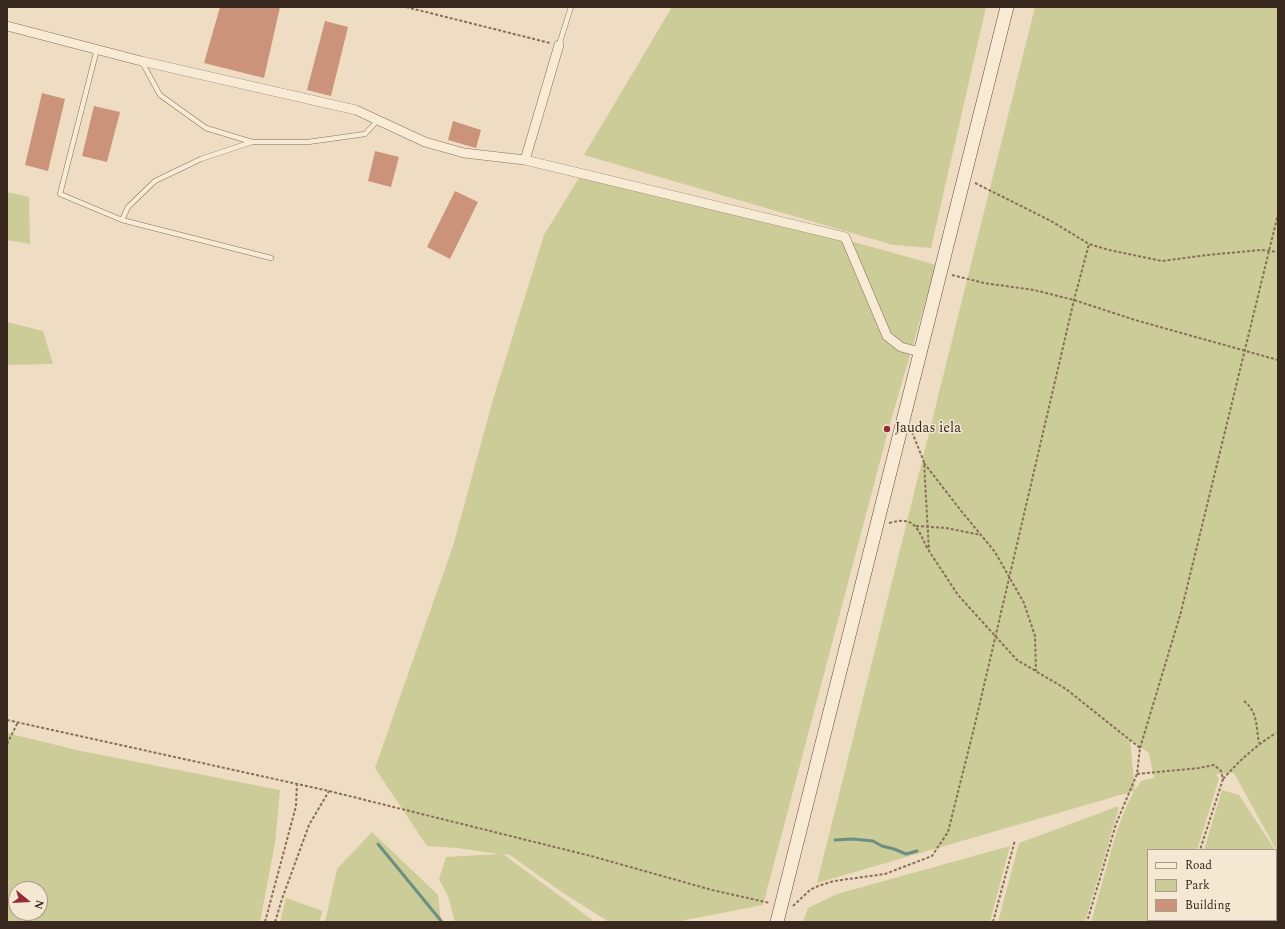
<!DOCTYPE html>
<style>
body{margin:0}
#map{position:relative;width:1285px;height:929px;overflow:hidden;background:#eeddc3;font-family:Spectral,serif}
canvas{display:block}
.frame{position:absolute;inset:0;border:8px solid #38281e;pointer-events:none}
.legend{position:absolute;left:1147px;top:849px;width:130px;height:72px;box-sizing:border-box;background:#f5e8d3;border:1px solid #a99b8b;margin:0;padding:5px 7px;list-style:none;font-size:12px;color:#38281e}
.legend li{display:flex;align-items:center;gap:8px;height:20px}
.legend b{width:20px;border:1px solid #a99b8b}
.north{position:absolute;left:8px;top:881px;width:40px;height:40px;box-sizing:border-box;background:#f5e8d3;border:1px solid #a99b8b;border-radius:50%;rotate:108deg;font-size:11px;font-weight:700;line-height:16px;text-align:center;color:#38281e}
.north::after{content:'';display:block;margin:auto;width:14px;height:18px;background:#962b36;clip-path:polygon(50% 0,100% 100%,50% 72%,0 100%)}
</style>
<div id="map">
<canvas width="1285" height="929"></canvas>
<div class="frame"></div>
<ul class="legend">
<li><b style="height:5px;background:#f8ebd6"></b>Road</li>
<li><b style="height:11px;background:#cbcc97"></b>Park</li>
<li><b style="height:11px;background:#cb9379"></b>Building</li>
</ul>
<div class="north">N</div>
</div>
<script>
const context = document.querySelector('canvas').getContext('2d');
context.lineJoin = 'round';
function fillPath(path, color) {
  context.fillStyle = color;
  context.fill(path, 'evenodd');
}
function strokePath(path, color, width, dash) {
  context.strokeStyle = color;
  context.lineWidth = width;
  context.lineCap = dash ? 'butt' : 'round';
  context.setLineDash(dash || []);
  context.stroke(path);
}
function label(font, color, halo, rows, align = 'center') {
  context.font = font + ' Spectral,serif';
  context.lineWidth = 3;
  context.setLineDash([]);
  context.textBaseline = 'middle';
  context.strokeStyle = halo;
  context.fillStyle = color;
  for (const [text, x, y, turn = 0] of rows) {
    context.save();
    context.translate(x, y);
    context.rotate((+turn || 0) * Math.PI / 180);
    context.textAlign = isNaN(turn) ? turn : align;
    if (halo) context.strokeText(text, 0, 0);
    context.fillText(text, 0, 0);
    context.restore();
  }
}
fillPath(new Path2D(`
 M672,7H986L931,248L893,245L584,155Z
 M1035,7H1278V853L1234,773L1216,774L1219,779L1197,850H1148V920H1175L1174,922H1091L1117,830L1127,805L1134,791L817,883ZM1130,740L1149,753L1154,778L1141,781L1135,790Z
 M582,173L647,185L908,257L936,265L888,431L763,905L675,922H609L560,891L510,855L503,854L595,922H455L448,896L439,879L446,857L499,854L457,848L427,846L375,768L453,546L492,403L544,235Z
 M7,192L29,197L30,244L7,240Z
 M7,322L43,331L53,364L7,365Z
 M7,733L81,751L280,790L275,843L260,922H7ZM16,889H40V913H16Z
 M1222,790L1239,795L1275,850H1204Z
 M1116,807H1119L1085,922H998L1019,843Z
 M372,832L438,895L441,922H325L337,869Z
 M1010,846L990,922H807L803,921L808,908L837,894Z
 M1276,852L1278,856V922H1181L1182,920H1276Z
 M286,898L323,911L319,922H280Z`), '#cbcc97');
strokePath(new Path2D(`
 M835,840L852,839L873,841L882,846L894,849L906,854L917,851
 M378,844L442,922`), '#6c8f83', 3);
fillPath(new Path2D(`
 M220,7H280L264,78L204,63Z
 M325,21L348,27L331,96L307,90Z
 M42,93L65,99L48,171L25,165Z
 M94,106L120,112L107,162L82,156Z
 M453,121L481,130L476,148L448,140Z
 M375,151L399,157L391,187L368,181Z
 M455,191L478,202L450,259L427,247Z`), '#cb9379');
const lane = new Path2D(`
 M559,45L571,7
 M97,49L60,194L122,220L271,258
 M142,62L160,95L206,128L252,142
 M122,220L128,207L155,181L201,159L252,142H308L365,134L378,120`);
const street = new Path2D(`
 M7,26L141,61L356,110L425,142L464,153L525,160L845,237L887,336L901,347L920,352
 M525,160L559,45`);
const secondary = new Path2D(`
 M777,922L1007,7`);
strokePath(lane, '#886e5a', 5.5);
strokePath(street, '#886e5a', 10);
strokePath(secondary, '#694f3d', 14);
strokePath(new Path2D(`
 M406,7L550,43
 M975,183L1051,221L1089,244L1109,250L1162,261L1207,255L1261,250L1278,252
 M952,275L984,283L1034,290L1074,300L1135,320L1278,360
 M912,432L924,462L929,551L958,595L1017,660L1066,689L1140,748L1137,774L1116,824L1087,922
 M924,463L962,512L995,552L1024,603L1035,636L1036,671
 M889,523C916,515 918,530 928,550
 M916,526L946,528L981,535
 M1244,701C1258,712 1256,727 1259,743
 M7,720L329,791L591,856L712,890L770,903
 M7,744L18,722
 M1140,748L1181,612L1278,214
 M1137,774L1199,768L1214,765L1221,771L1223,779L1200,850
 M1223,779C1239,761 1255,746 1276,733
 M793,906L810,890L818,886L834,881L885,874L932,856L948,832L975,724L1074,300L1089,244
 M265,922L296,806L297,783
 M275,922L282,899L309,825L329,791
 M993,922L1015,840
 M1177,922L1178,920`), '#886e5a', 2, [3, 2]);
strokePath(lane, '#f8ebd6', 4.5);
strokePath(street, '#f8ebd6', 9);
strokePath(secondary, '#f8ebd6', 13);
for (const [x, y, r, color] of [
 [887,429,4,"#962b36"]
]) {
  const dot = new Path2D();
  dot.arc(x, y, r, 0, 2 * Math.PI);
  context.fillStyle = color;
  context.fill(dot);
  strokePath(dot, '#f5e8d3', 1.5);
}
label('14px', '#38281e', '#f5e8d3', [
 ["Jaudas iela",895,429]
], 'left');
</script>
